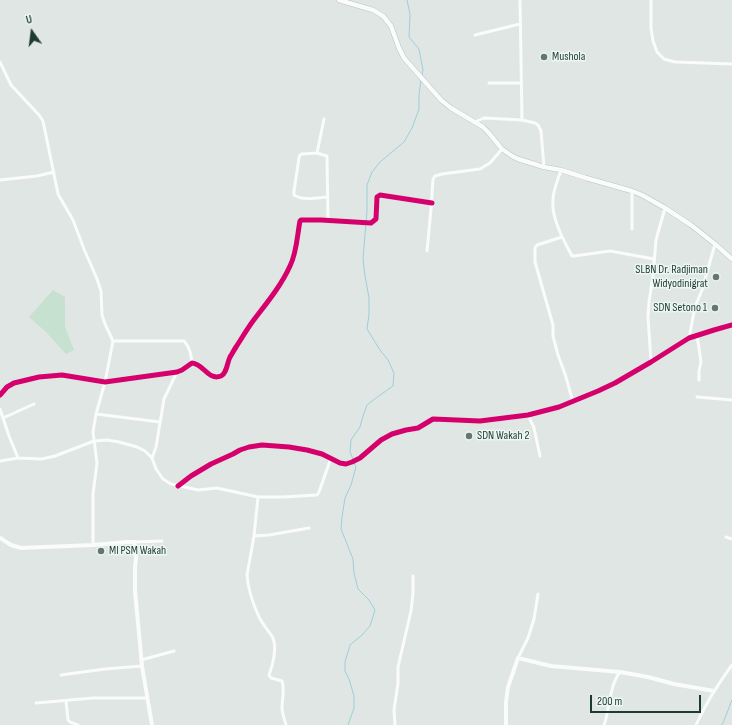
<!DOCTYPE html>
<style>
body{margin:0}
#map{position:relative;width:732px;height:725px;overflow:hidden;background:#e0e6e4;font-family:"Sofia Sans Condensed",sans-serif}
canvas{display:block}
.north{position:absolute;left:12px;top:12px;width:40px;height:40px;-webkit-text-stroke:3px #edf7f2;paint-order:stroke;rotate:346deg;font-size:11px;font-weight:700;line-height:16px;text-align:center;color:#1e3a34}
.north::after{content:'';display:block;margin:auto;width:14px;height:18px;background:#1e3a34;clip-path:polygon(50% 0,100% 100%,50% 72%,0 100%)}
.scale{position:absolute;left:590px;top:695px;width:111px;height:18px;box-sizing:border-box;border:2px solid #1e3a34;border-top:0;padding-left:5px;font-size:12px;line-height:14px;white-space:nowrap;color:#1e3a34;-webkit-text-stroke:3px #edf7f2;paint-order:stroke}
</style>
<div id="map">
<canvas width="732" height="725"></canvas>
<div class="north">U</div>
<div class="scale">200 m</div>
</div>
<script>
const context = document.querySelector('canvas').getContext('2d');
context.lineJoin = 'round';
function fillPath(path, color) {
  context.fillStyle = color;
  context.fill(path, 'evenodd');
}
function strokePath(path, color, width, dash) {
  context.strokeStyle = color;
  context.lineWidth = width;
  context.lineCap = dash ? 'butt' : 'round';
  context.setLineDash(dash || []);
  context.stroke(path);
}
function label(font, color, halo, rows, align = 'center') {
  context.font = font + ' "Sofia Sans Condensed",sans-serif';
  context.lineWidth = 3;
  context.setLineDash([]);
  context.textBaseline = 'middle';
  context.strokeStyle = halo;
  context.fillStyle = color;
  for (const [text, x, y, turn = 0] of rows) {
    context.save();
    context.translate(x, y);
    context.rotate((+turn || 0) * Math.PI / 180);
    context.textAlign = isNaN(turn) ? turn : align;
    if (halo) context.strokeText(text, 0, 0);
    context.fillText(text, 0, 0);
    context.restore();
  }
}
fillPath(new Path2D(`
 M53,290L65,297V327L74,350L66,354L46,332L29,317Z`), '#c7e1d1');
strokePath(new Path2D(`
 M407,0L410,14L409,37L419,49L423,70L422,75
 M353,459L350,452L351,440L360,427L363,416L367,405L376,398L393,386L394,373L388,360L380,350L367,329L369,314V298L365,276L363,259L367,211V185L372,172L380,162L404,142L412,128L419,109V95L421,80
 M348,725L354,708V696L349,679L345,671V662L350,645L362,635L370,626L375,610L369,600L358,589L354,573L353,559L341,529L342,517L345,498L351,485L356,467L354,462
 M721,725L723,723L732,700`), '#9dced9', 1);
const secondary = new Path2D(`
 M339,0L373,10L383,16L391,26L399,48L404,58L441,100L451,108L483,127L488,132L502,149L512,156L518,159L544,167L561,170L586,178L632,191L642,195L665,208L691,225L715,244L732,259`);
strokePath(secondary, '#b9c3c0', 5.5);
strokePath(new Path2D(`
 M520,0L522,120
 M651,0V28L653,41L657,52L664,59L675,62L732,64
 M475,35L520,24
 M0,62L11,85L39,115L43,121L58,194L73,220L84,249L97,279L101,291L102,315L105,324L113,341L105,382L96,414L93,432L97,463L93,494V545
 M489,83H521
 M475,122L484,118L522,120L535,123L538,125L541,131L544,167
 M317,153L324,119
 M561,170C558,180 553,190 553,200C551,218 564,241 572,256H574L610,251L654,259
 M0,180L37,176L54,172
 M327,197C317,198 303,201 294,195V191L299,158L300,155L302,154L317,153L327,156L328,220
 M632,229V191
 M562,237L537,245L535,248V262L553,325V336L558,355L565,374L573,402
 M427,251L431,209L433,179L435,176L442,174L480,169L490,163L502,149
 M697,335L701,362L699,371V380
 M689,338L695,307L702,290L715,244
 M113,341H184C190,347 191,355 192,363
 M651,362L648,317L649,302L653,276L656,240L665,208
 M0,395L7,387L14,383L39,377L62,375L105,382L177,372L182,370L192,363C204,364 208,381 221,376C227,373 227,363 230,357C232,354 234,350 236,347C242,338 247,329 253,321C266,304 281,286 290,266C297,252 297,236 300,221L301,220H321L371,223L376,219L377,197L380,195L432,203
 M697,397L732,400
 M0,409L9,436L18,458
 M96,414L160,422
 M528,415L534,428L540,456
 M3,418L34,404
 M152,458L156,447L164,399L177,372
 M0,461L18,458L42,459L55,456L94,441L107,440L119,442L137,447L145,451L152,458L156,469L163,479L171,484L198,490L217,488L258,497H283L317,495L319,492L331,458
 M178,486L191,476L211,464L233,454L240,450L249,447L262,445L289,447L307,450L322,454L340,463L346,464L352,462L360,458L381,440L392,434L406,430L418,428L433,419L480,421L528,415L559,407L598,391L615,383L651,362L689,338L714,330L732,325
 M258,497L254,536L247,575C248,589 253,604 259,617C263,625 269,631 273,638C277,648 273,665 269,675L271,678L282,681C285,689 282,700 282,708C282,714 285,720 286,725
 M254,536L269,535L309,528
 M726,537L732,539
 M134,542L162,541
 M518,658L528,638L534,619L538,594
 M141,660L174,651
 M61,675L105,669L142,666
 M66,701L68,720L70,722L78,725
 M36,703L93,698H147
 M395,725L394,710L398,683V667L411,611L413,594V576
 M604,725C610,709 609,686 620,672
 M696,725C706,703 718,684 732,665`), '#fafbfb', 3);
strokePath(new Path2D(`
 M0,538L11,545L21,548L93,545L127,542H134L135,545L136,559L135,566V591L142,666L152,725
 M506,725V702L508,687L518,658L551,666L620,672L648,677L674,684L714,691`), '#fafbfb', 4);
strokePath(secondary, '#fafbfb', 4.5);
strokePath(new Path2D(`
 M0,395L7,387L14,383L39,377L62,375L105,382L177,372L182,370L192,363C204,364 208,381 221,376C227,373 227,363 230,357C232,354 234,350 236,347C242,338 247,329 253,321C266,304 281,286 290,266C297,252 297,236 300,221L301,220H321L371,223L376,219L377,197L380,195L432,203
 M178,486L191,476L211,464L233,454L240,450L249,447L262,445L289,447L307,450L322,454L340,463L346,464L352,462L360,458L381,440L392,434L406,430L418,428L433,419L480,421L528,415L559,407L598,391L615,383L651,362L689,338L714,330L732,325`), '#d6006c', 5);
for (const [x, y, r, color] of [
 [544,57,4,"#627672"],
 [716,277,4,"#627672"],
 [715,308,4,"#627672"],
 [469,436,4,"#627672"],
 [101,551,4,"#627672"]
]) {
  const dot = new Path2D();
  dot.arc(x, y, r, 0, 2 * Math.PI);
  context.fillStyle = color;
  context.fill(dot);
  strokePath(dot, '#edf7f2', 1.5);
}
label('12px', '#1e3a34', '#edf7f2', [
 ["Mushola",552,57],
 ["SLBN Dr. Radjiman",708,270,"right"],
 ["Widyodinigrat",708,284,"right"],
 ["SDN Setono 1",707,308,"right"],
 ["SDN Wakah 2",477,436],
 ["MI PSM Wakah",109,551]
], 'left');
</script>
